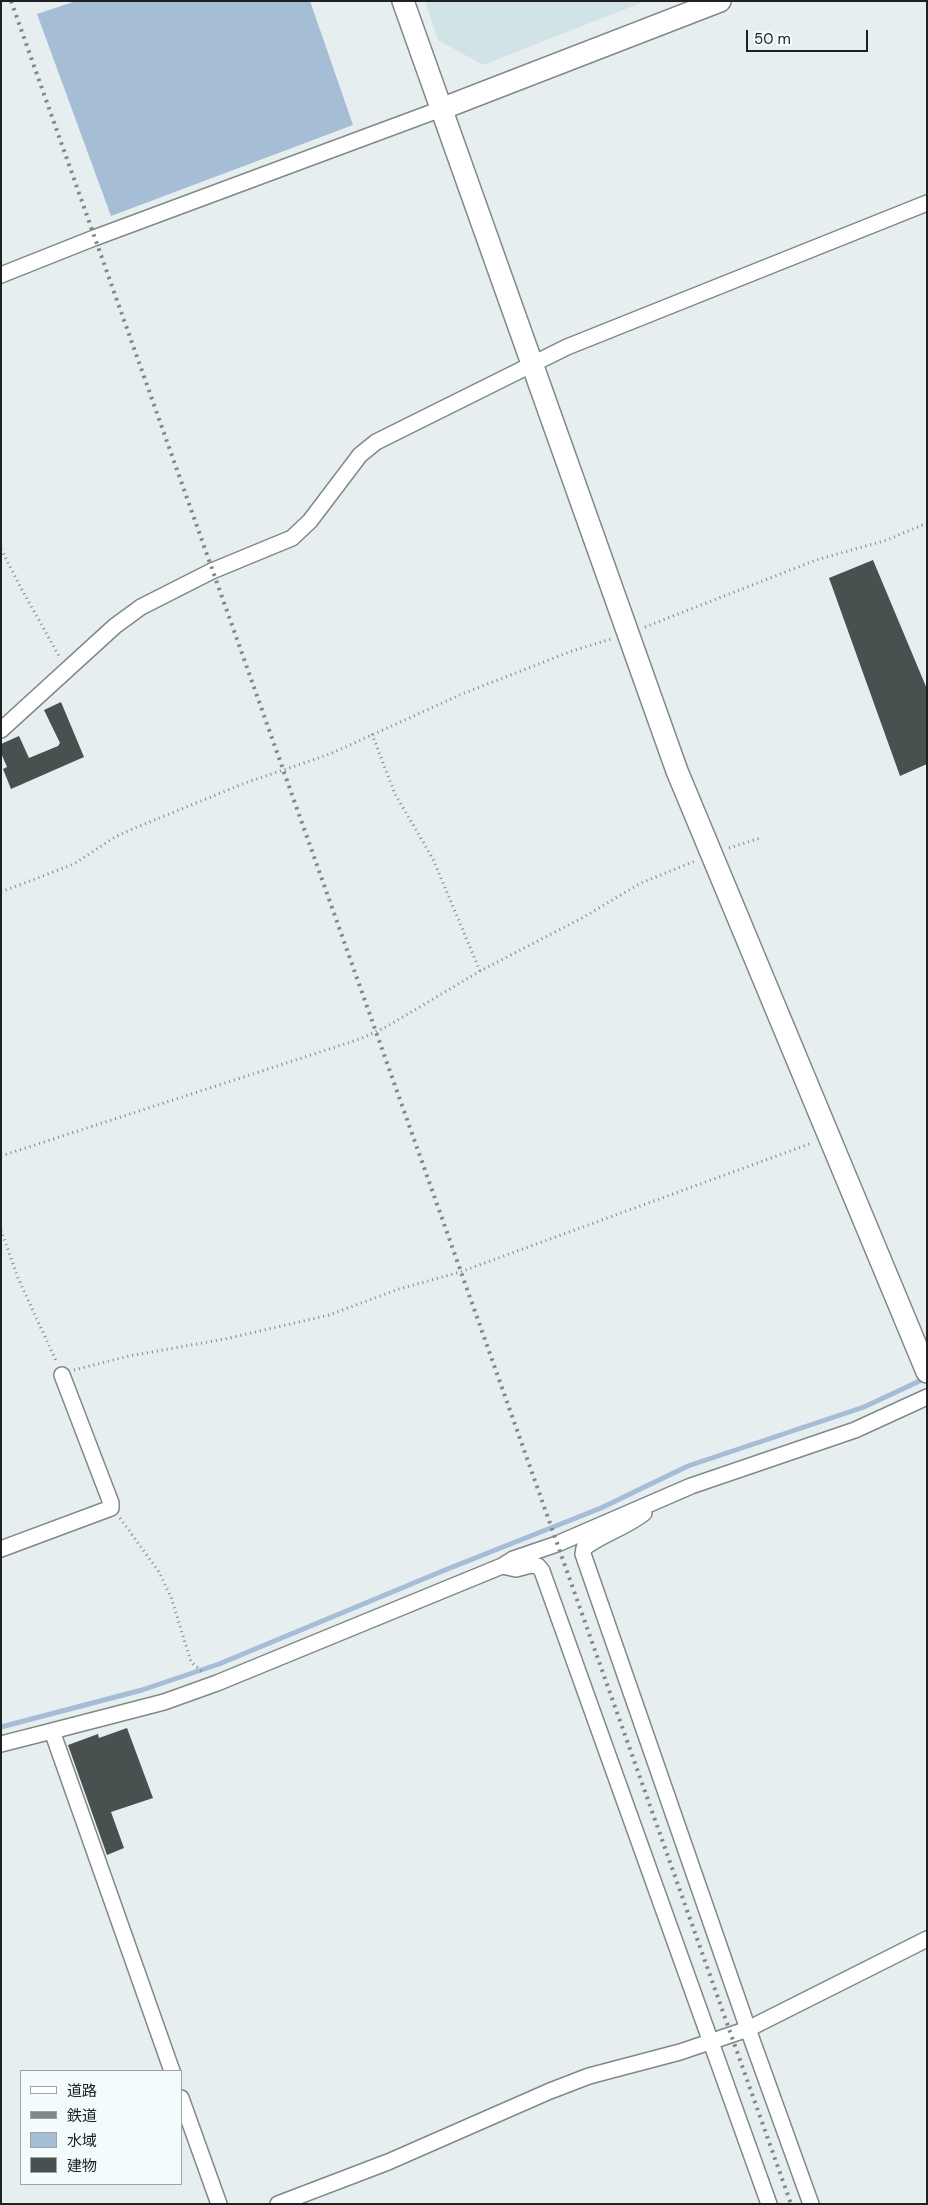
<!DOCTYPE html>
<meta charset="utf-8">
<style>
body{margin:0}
#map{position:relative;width:928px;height:2205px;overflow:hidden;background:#e6eef0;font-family:"DM Sans","Noto Sans JP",sans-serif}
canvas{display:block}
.frame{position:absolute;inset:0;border:2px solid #1e2121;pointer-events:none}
.legend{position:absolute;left:20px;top:2070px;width:162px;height:115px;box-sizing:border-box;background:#f3fbfd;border:1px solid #9ea4a5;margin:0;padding:6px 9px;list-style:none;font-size:15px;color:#1e2121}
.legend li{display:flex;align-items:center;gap:10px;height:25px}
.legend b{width:25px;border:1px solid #9ea4a5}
.scale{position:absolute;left:746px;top:30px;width:122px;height:22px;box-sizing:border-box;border:2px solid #1e2121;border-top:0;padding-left:6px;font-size:15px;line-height:18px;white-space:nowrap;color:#1e2121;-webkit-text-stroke:4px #f3fbfd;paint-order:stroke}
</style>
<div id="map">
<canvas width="928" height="2205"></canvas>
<div class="frame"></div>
<ul class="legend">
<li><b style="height:6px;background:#fff"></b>道路</li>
<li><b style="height:6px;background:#828788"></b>鉄道</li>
<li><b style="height:14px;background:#a5bdd5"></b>水域</li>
<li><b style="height:14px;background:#495050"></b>建物</li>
</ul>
<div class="scale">50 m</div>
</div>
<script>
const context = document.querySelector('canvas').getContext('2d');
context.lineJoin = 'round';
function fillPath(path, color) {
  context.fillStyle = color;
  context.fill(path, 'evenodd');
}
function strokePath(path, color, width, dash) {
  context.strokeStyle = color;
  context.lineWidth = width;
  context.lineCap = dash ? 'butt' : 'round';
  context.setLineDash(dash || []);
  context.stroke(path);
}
fillPath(new Path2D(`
 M425,1H646L483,65L438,40Z`), '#d1e3e6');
fillPath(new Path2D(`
 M76,1H310L353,125L111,216L37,14Z`), '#a5bdd5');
strokePath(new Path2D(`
 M1,1727L142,1690L219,1664L445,1570L601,1508L688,1466L864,1407L926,1378`), '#a5bdd5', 5);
fillPath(new Path2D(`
 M873,560L927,689V764L900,776L829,578Z
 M61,702L84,757L11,789L3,769L7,767L1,753V744L19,736L29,758L58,746L60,743L44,710Z
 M127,1728L153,1798L111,1812L124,1848L107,1855L68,1745L98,1734L99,1738Z`), '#495050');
const street = new Path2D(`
 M1,275L94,238L441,109
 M1,730L115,626L141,607L212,571L292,538L310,521L360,455L376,442L567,347L927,203
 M644,1513C625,1528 602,1534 584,1548L583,1554L748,2029L811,2204
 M1,1549L111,1508V1503L62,1375
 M502,1566L516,1569L531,1565L538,1566L542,1571L769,2204
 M1,1744L52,1731
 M172,2071L52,1731L164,1702L217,1683L502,1566L513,1559L557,1544L691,1486L855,1430L927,1397
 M181,2098L219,2204
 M278,2204L388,2162L550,2091L589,2076L680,2052L748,2029L927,1939`);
const secondary = new Path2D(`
 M403,1L677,771L927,1372
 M441,109L720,1`);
strokePath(street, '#808889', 18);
strokePath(secondary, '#808889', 24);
strokePath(new Path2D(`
 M1,549L21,588L59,656
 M645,627L816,560L887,540L927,523
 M372,734L395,794L433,859L480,971
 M729,848L760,838
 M1,892L74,864L115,837L130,830L245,783L330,754L462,694L572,651L611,639
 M1,1156L360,1039L386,1027L480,971L582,918L641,883L695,861
 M1,1230L18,1278L57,1363
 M74,1370L129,1356L225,1339L329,1315L399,1289L460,1272L812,1143
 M120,1518L159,1572L171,1597L191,1662L203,1672`), '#828788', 3, [1, 4]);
strokePath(street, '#fff', 15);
strokePath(secondary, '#fff', 21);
strokePath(new Path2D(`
 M11,1L791,2204`), '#828788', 4, [2.5, 5]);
</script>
